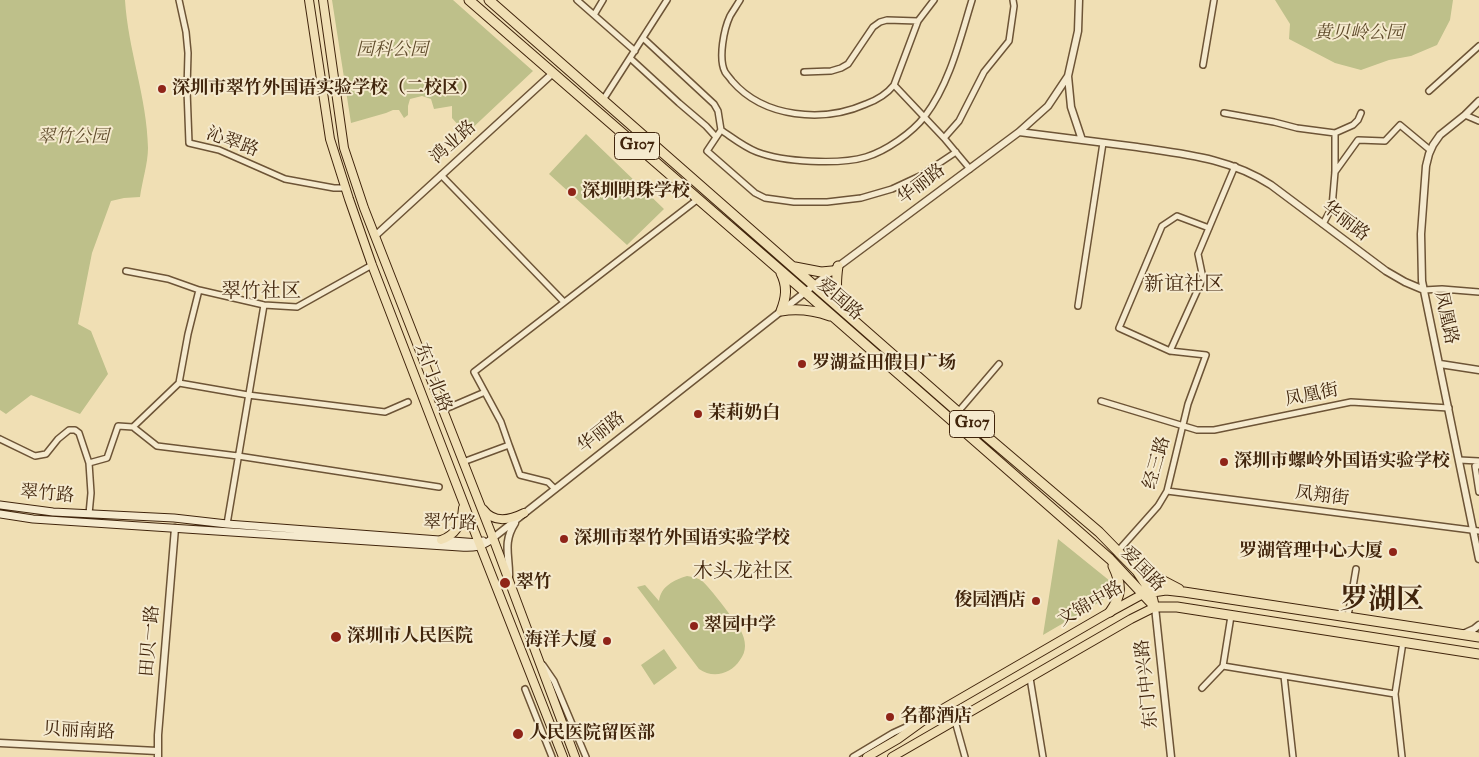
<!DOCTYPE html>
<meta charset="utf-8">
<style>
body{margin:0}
canvas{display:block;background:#f0dfb4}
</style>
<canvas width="1479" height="757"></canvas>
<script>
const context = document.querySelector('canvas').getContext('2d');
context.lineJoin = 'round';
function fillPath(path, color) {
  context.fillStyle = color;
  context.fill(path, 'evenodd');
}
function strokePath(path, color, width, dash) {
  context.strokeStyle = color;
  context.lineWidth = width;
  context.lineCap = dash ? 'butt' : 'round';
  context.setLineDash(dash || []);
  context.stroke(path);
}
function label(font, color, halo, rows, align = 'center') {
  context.font = font + ' "IM FELL Double Pica","Noto Serif SC",serif';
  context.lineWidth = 4;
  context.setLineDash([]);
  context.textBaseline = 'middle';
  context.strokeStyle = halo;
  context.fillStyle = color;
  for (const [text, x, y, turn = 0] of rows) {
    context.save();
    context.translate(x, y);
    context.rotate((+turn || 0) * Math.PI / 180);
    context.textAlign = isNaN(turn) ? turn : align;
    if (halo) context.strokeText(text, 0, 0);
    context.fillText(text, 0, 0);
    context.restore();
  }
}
fillPath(new Path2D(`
 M0,0H125C128,50 147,97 148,148C148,163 142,182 140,197L124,198L111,201L92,253L78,324L91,331L108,374L80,414L31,395L6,414L0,410Z
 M332,0H453L533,71L466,134L452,118V106L434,109L431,99L422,96L410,99L408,106V115L404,118L399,110H393L386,113L351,123Z
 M1275,0H1453L1450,20L1437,45L1411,56L1389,60L1361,70L1335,63L1289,39L1290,24Z
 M586,134L664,209L627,245L549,174Z
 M1058,539L1110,581L1108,597L1043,635Z
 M687,576C693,577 698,578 702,581C709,586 736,622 741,631C743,635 745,640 745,646C745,651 743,656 740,660C731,674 713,679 699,669L637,587L645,585L659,601C661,586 674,580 687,576Z
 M664,649L677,668L654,685L641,665Z`), '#bec08a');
const minor = new Path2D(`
 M179,0L186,32L188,53L187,90L189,143L219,150L285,179L334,188H346
 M577,0L635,51
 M740,0C737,5 733,11 730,16C724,29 718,58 725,72C727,75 730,78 732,81C764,118 823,123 866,104C877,100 886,95 894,85L918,21L934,0
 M594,15L603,0
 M643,38L714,104L718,111L721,130C733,138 744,147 757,152C783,162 839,165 866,157C886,151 912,133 925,116C950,83 960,39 972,0
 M630,58L679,103L706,126L716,137
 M1203,65L1214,0
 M804,72L831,71L841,68L848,64L873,27L880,22L887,20L918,21
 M894,85L944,138L970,169
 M1429,91L1479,46
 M603,100L667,0
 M1224,113L1274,122L1297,128L1335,133L1353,125L1358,120L1361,113
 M1465,115L1479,121
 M721,130L707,151L755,193L765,198L794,202H827L861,198L892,189L920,176L956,152
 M944,138L959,121L984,72L1009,41L1014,6L1013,0
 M1335,172L1358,140L1385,141L1400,125L1430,150
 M441,175L564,302
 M1323,224L1332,207L1335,172V133
 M1209,228L1177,216L1162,226L1119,328L1170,351L1203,278L1198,254L1235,166
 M126,271L168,279L199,290L264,305L297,307L372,265
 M1424,290L1442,289L1479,292
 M1078,306L1103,143
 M179,383L248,395L385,412L408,402
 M1101,401L1197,430H1214L1351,402L1449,408
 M443,410L485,392
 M958,412L999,364
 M133,427L179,383L188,334L199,290
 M0,439L35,456L46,454L58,439L69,430H75L79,433L89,463L91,493L89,514
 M509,445L520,475L548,482L555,489
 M1459,460L1479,461
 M463,462L509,445L501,422L474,372L698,199
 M89,463L107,458L118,426L133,427L157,446L238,456L439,487
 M1479,466H1475L1479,492
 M1167,491L1479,531
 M227,524L264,305
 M1118,551L1158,506L1167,491L1188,404L1206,355L1170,351
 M1348,616L1356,569
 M543,665L554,681L586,757
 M1223,666L1395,694
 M1284,676L1293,757
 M1030,678L1043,757
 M1202,688L1223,666L1231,616
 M525,689L552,757
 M955,721L965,757
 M853,757L893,733L917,722
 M1402,757L1395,694L1403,642`);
const tertiary = new Path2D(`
 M1079,0L1078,31L1068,76L1071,107L1082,140
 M1479,101L1465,115L1440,135L1433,145L1429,154L1426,166L1421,234L1422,281L1479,559
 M1019,132C1058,137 1097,142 1137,147C1184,154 1230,158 1271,185L1386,271L1405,282L1424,290
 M375,236L553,73
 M1440,364L1479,370
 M493,538L832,271L1019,132L1048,106L1068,76
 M509,578C510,557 502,543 515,523
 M1155,607L1171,757
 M1463,634L1474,629L1479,625
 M0,743L157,751
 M158,757V735L175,528`);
const secondary = new Path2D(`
 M0,505L53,512L174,518L227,524L479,543L483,541
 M0,514L33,519L460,547C473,548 483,547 493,538`);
const primary = new Path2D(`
 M309,0L330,139L349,199L372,265L472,525L563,757
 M323,0L344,148L364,208L493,538L575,757
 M483,509C494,524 510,520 524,513
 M441,540C456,535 462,523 463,508
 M867,757L898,739L927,718L1110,612L1143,594
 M892,757L1131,619L1155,607`);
const trunk = new Path2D(`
 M469,0L796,284L1110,559L1155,607
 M489,0L958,412L1099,532L1137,571L1151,592L1154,605
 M838,266C836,281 835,293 842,307
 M795,267L821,272L832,271
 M781,311C799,308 813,310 830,316
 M781,311C786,298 788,287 781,273
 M1135,566L1179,589
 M1146,593L1166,590L1184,592L1479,637
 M1155,607H1177L1479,654
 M1110,612C1122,595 1122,585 1113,566`);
strokePath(minor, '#6d5436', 8);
strokePath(tertiary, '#6d5436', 9);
strokePath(secondary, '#41250c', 9);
strokePath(primary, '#41250c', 10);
strokePath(trunk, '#41250c', 11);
strokePath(minor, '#f5eace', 5);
strokePath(tertiary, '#f5eace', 6);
strokePath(secondary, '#f5eace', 7);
strokePath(primary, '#f0dfb4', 8);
strokePath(trunk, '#f0dfb4', 9);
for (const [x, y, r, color] of [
 [162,89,5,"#8f2418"],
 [572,192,5,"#8f2418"],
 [802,364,5,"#8f2418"],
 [698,414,5,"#8f2418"],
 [1224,462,5,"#8f2418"],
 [564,539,5,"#8f2418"],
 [1393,552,5,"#8f2418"],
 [505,583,6,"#8f2418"],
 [1036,601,5,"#8f2418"],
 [694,626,5,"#8f2418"],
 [336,637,6,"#8f2418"],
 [607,641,5,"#8f2418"],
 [890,717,5,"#8f2418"],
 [518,734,6,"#8f2418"]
]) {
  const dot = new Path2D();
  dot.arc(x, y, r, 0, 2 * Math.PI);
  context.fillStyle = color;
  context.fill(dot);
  strokePath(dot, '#f5eace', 2);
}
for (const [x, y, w] of [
 [637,146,45],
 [972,424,45]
]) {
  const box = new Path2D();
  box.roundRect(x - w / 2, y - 13.5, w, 27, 4);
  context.fillStyle = '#f5eace';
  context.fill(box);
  strokePath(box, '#41250c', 1);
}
label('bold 16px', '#41250c', null, [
 ["G107",637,146],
 ["G107",972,424]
]);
label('italic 18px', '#604c2c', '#f5eace', [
 ["黄贝岭公园",1359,34],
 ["园科公园",392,51],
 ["翠竹公园",73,138]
]);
label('bold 18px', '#41250c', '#f5eace', [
 ["深圳市翠竹外国语实验学校（二校区）",172,89],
 ["深圳明珠学校",582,192],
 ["罗湖益田假日广场",812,364],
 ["茉莉奶白",708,414],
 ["深圳市螺岭外国语实验学校",1234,462],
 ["深圳市翠竹外国语实验学校",574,539],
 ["罗湖管理中心大厦",1383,552,"right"],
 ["翠竹",516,583],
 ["俊园酒店",1026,601,"right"],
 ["翠园中学",704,626],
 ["深圳市人民医院",347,637],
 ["海洋大厦",597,641,"right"],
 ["名都酒店",900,717],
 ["人民医院留医部",529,734]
], 'left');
label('18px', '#41250c', '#f5eace', [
 ["沁翠路",232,143,20],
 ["鸿业路",454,143,-42],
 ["华丽路",922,185,-37],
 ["华丽路",1345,222,37],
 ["爱国路",839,300,41],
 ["凤凰路",1445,318,78],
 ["东门北路",432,378,69],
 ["凤凰街",1312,396,-11],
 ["华丽路",602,433,-38],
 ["经三路",1158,463,-74],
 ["翠竹路",47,495,5],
 ["凤翔街",1322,497,7],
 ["翠竹路",450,524,2],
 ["爱国路",1142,570,46],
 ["文锦中路",1091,605,-30],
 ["田贝一路",151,641,-85],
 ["东门中兴路",1148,684,-96],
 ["贝丽南路",79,732,3]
]);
label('20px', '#41250c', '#f5eace', [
 ["新谊社区",1184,286],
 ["翠竹社区",261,293],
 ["木头龙社区",743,573]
]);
label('bold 28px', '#41250c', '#f5eace', [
 ["罗湖区",1382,602]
]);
</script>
